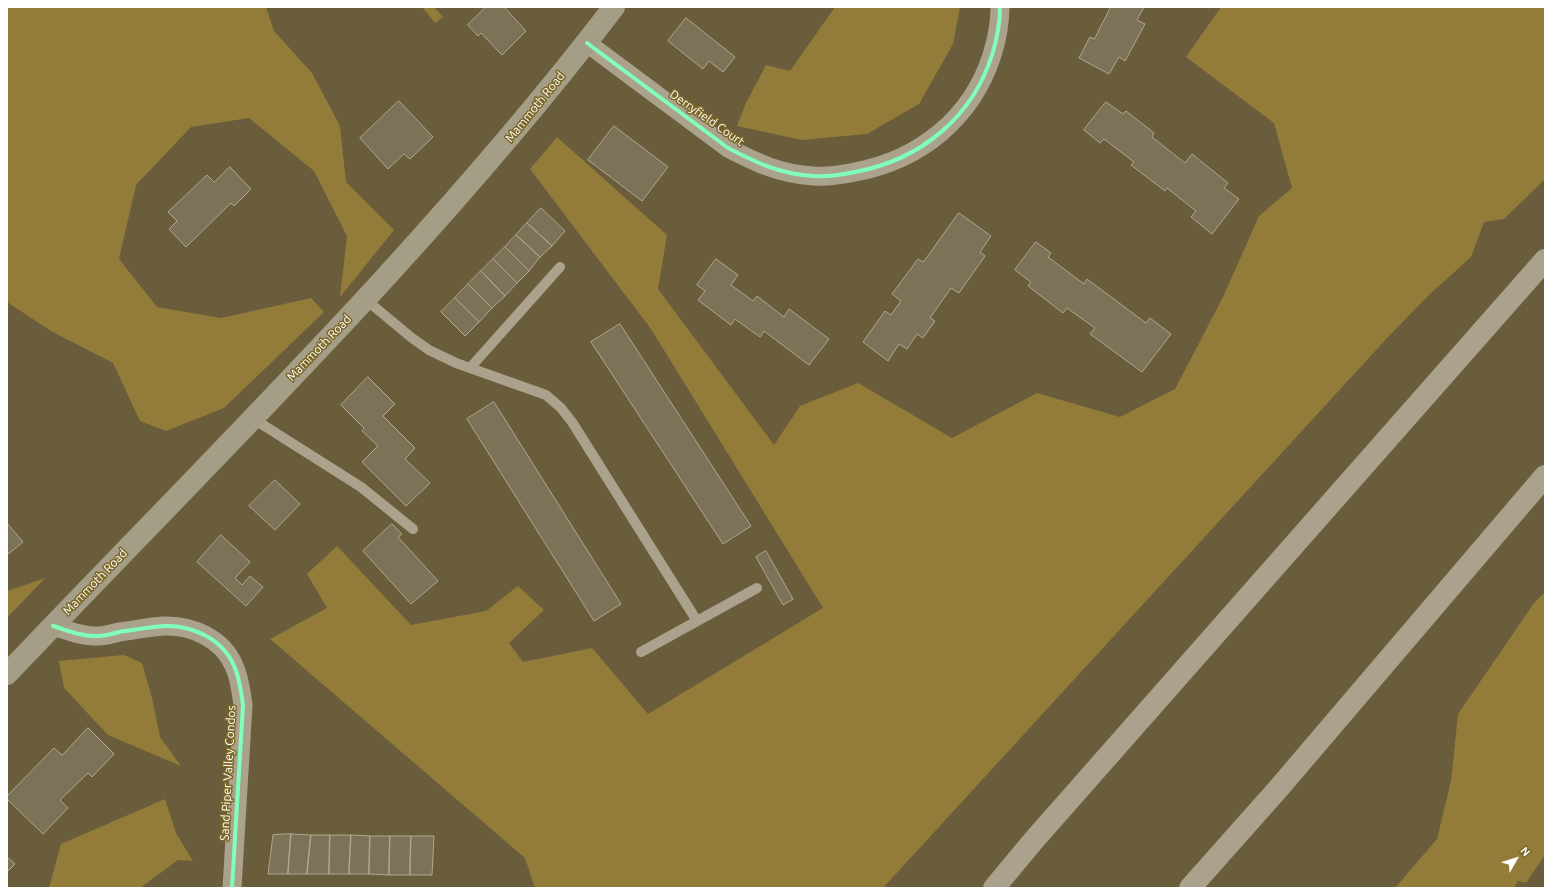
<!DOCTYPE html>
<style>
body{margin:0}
#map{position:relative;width:1552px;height:895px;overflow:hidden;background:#695d3b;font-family:Ubuntu,sans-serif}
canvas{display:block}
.frame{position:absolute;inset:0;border:8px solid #fff;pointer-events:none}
.north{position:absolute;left:1496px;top:839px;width:40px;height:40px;-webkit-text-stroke:3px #7d6727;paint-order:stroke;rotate:51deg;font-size:11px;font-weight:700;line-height:16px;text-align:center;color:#fff}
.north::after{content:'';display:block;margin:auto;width:14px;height:18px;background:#fff;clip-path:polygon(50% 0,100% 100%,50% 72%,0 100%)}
</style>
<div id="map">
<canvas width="1552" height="895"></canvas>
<div class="frame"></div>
<div class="north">N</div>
</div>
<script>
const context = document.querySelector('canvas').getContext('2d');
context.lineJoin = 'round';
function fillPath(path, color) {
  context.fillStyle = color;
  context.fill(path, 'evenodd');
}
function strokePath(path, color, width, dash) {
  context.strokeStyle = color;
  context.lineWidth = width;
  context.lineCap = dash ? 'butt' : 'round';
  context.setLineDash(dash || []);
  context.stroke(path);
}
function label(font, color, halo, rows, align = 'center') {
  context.font = font + ' Ubuntu,sans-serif';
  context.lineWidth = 3;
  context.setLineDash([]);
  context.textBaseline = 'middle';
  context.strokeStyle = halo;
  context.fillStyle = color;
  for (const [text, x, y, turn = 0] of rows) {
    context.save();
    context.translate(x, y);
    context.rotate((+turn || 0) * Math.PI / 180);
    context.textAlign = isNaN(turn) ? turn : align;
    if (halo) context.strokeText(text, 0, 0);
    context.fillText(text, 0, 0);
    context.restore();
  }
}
fillPath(new Path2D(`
 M7,7H266L274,31L312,73L340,126L346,182L394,230L340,297L347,236L314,171L249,118L191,127L136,185L119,259L157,307L221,318L311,298L324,312L224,408L166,431L140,421L113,363L51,331L7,302Z
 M422,7H434L443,17L435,23Z
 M835,7H960L953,44L919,104L867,134L802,140L737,126L746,103L766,65L790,71Z
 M1221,7H1545V179L1504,219L1484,222L1471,257L1429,295L1388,337L883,888H535L525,858L270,639L327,608L307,574L337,546L411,625L486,611L518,586L544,610L509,643L523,662L592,648L648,714L823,608L651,329L530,169L557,137L667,235L658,289L774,445L800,406L858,383L952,438L1037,393L1120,417L1175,389L1223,297L1259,216L1292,188L1274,123L1186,57Z
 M45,578L7,618V591Z
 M1545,592V855L1526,883L1518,881L1514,888H1395L1437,839L1451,781L1458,714L1534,603Z
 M124,655L142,663L152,698L160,737L181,766L108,735L64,688L59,661Z
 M165,799L176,833L193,861L178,860L140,888H49L61,844Z`), '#937c3a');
const building = new Path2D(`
 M486,7H504L526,31L502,55L481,33L478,36L468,25Z
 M1111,7H1144L1137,20L1145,24L1125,61L1119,57L1109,74L1079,58L1090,37L1094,39Z
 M686,18L735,57L723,72L709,61L703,69L668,41Z
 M399,101L433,137L410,159L404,154L388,169L360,138Z
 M1106,102L1123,114L1126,111L1154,133L1152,137L1185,163L1192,154L1228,183L1224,188L1239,199L1212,234L1191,217L1196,211L1167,188L1165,191L1131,165L1134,162L1104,139L1100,143L1084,130Z
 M614,126L668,167L642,201L588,160Z
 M230,167L251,189L234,206L231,203L186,247L169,229L177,221L168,212L207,175L214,182Z
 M541,208L565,231L552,246L527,223Z
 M959,213L991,236L980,252L985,256L959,293L951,288L930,318L935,321L923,338L917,334L907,349L899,344L888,361L863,342L885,311L891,315L901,301L892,294L918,259L923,262Z
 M527,223L552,246L540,257L516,235Z
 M516,235L540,257L529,271L505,247Z
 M1036,242L1051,253L1048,257L1084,284L1087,279L1146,323L1150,318L1171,334L1142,372L1090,334L1095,328L1067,308L1063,313L1028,286L1031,282L1015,270Z
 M505,247L529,271L517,283L493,259Z
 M493,259L517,283L505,296L481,271Z
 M716,259L738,275L731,285L753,301L757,296L784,317L789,309L829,339L809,365L764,331L760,337L735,319L731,325L698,300L705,291L697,285Z
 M481,271L505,296L492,308L468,284Z
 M468,284L492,308L479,322L455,298Z
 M455,298L479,322L465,336L441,312Z
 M620,324L751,526L723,544L591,342Z
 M368,377L395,404L383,416L415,448L405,459L430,483L406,506L362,462L378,446L362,431L364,428L341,405Z
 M494,402L621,604L594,621L467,419Z
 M275,480L300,504L275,530L249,506Z
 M7,523L23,542L7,555Z
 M392,524L402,534L398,537L438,581L411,604L363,551Z
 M221,535L250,562L235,578L242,585L250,576L263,587L246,606L197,562Z
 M766,551L793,599L783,605L756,557Z
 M88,728L114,754L92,777L88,773L60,800L68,808L43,834L7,799V796L54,748L62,755Z
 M291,834L288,874H268L273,835Z
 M291,834L311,835L307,874H288Z
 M311,835H330L329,874H307Z
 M330,835H351L349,874H329Z
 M351,835L370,836L369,874H349Z
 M370,836H390L389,875L369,874Z
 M390,836H411L410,875H389Z
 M411,836H434L432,875H410Z
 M7,857L15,864L7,872Z`);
fillPath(building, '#7c7257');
strokePath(building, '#afa792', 1);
strokePath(new Path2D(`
 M365,299L412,338L429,350L456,363L546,395L561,408L572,422L697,621
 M470,368L560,267
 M252,418L361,487L413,529
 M641,652L757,588`), '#aaa28c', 10);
strokePath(new Path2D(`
 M587,43L728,148C757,163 780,174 813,176C827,177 841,175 855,172C920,160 972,118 992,55C997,39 1000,23 1000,7
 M53,626C67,630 82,637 98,636C104,636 112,634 119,632C134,630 149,627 164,626C192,625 223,639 234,666C240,678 241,692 243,705L232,888`), '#aaa28c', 19);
strokePath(new Path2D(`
 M7,674C214,456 431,246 614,7`), '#a59e86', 22);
strokePath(new Path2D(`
 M994,888L1034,840L1545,260
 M1190,888L1278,789L1545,476`), '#aaa28d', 22);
strokePath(new Path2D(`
 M587,43L728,148C757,163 780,174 813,176C827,177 841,175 855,172C920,160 972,118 992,55C997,39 1000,23 1000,7
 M53,626C67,630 82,637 98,636C104,636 112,634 119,632C134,630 149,627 164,626C192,625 223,639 234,666C240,678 241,692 243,705L232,888`), '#80ffba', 4);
label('12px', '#fff', '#7d6727', [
 ["Mammoth Road",535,107,-51],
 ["Derryfield Court",707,118,35],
 ["Mammoth Road",319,348,-46],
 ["Mammoth Road",95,582,-46],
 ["Sand Piper Valley Condos",228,773,-87]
]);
</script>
